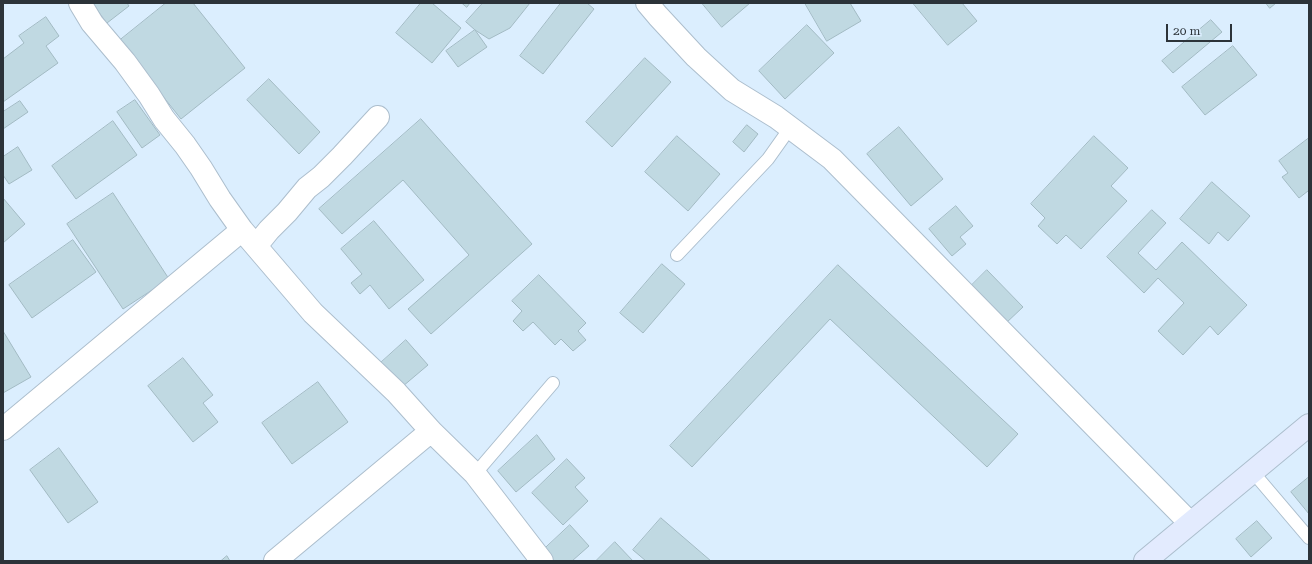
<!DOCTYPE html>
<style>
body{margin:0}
#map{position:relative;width:1312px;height:564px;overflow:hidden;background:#dbeefe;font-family:"Roboto Serif",serif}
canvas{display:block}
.frame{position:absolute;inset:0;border:4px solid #2c3339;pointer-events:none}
.scale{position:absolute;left:1166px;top:24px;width:66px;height:18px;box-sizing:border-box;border:2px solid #2c3339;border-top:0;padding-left:5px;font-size:12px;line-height:14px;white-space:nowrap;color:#2c3339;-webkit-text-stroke:3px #dbeefe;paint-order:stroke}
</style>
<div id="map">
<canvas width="1312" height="564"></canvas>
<div class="frame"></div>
<div class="scale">20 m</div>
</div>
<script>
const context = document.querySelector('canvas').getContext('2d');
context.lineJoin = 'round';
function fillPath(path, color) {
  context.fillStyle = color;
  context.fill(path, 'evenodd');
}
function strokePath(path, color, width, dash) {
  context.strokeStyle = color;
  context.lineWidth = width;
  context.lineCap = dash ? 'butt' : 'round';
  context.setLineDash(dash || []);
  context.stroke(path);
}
const building = new Path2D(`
 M93,3H127L129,6L107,23Z
 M166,3H193L245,68L181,119L119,41Z
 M421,3H432L461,28L432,63L396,33Z
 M462,3H470L467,7Z
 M483,3H530L510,28L489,39L475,30L466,22Z
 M561,3H587L594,9L543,74L520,56Z
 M702,3H750L722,27Z
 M805,3H850L861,21L827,41Z
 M913,3H962L977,21L948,45Z
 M1266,3H1276L1270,8Z
 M46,17L59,36L46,46L58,63L3,102V59L24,43L19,36Z
 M1211,20L1222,32L1173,73L1162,61Z
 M807,25L834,53L785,99L759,71Z
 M475,30L487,47L458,67L446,51Z
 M1233,46L1257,75L1205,115L1182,87Z
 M645,58L671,82L612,147L586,122Z
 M269,79L320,132L299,154L247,100Z
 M135,100L160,135L142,148L117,112Z
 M20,101L28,112L3,129V112Z
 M421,119L532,244L431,334L408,309L469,255L403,180L342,234L319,209Z
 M113,121L137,155L76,199L52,166Z
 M747,125L758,134L744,152L733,142Z
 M899,127L943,179L911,206L867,154Z
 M677,136L720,174L688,211L645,172Z
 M1094,136L1128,168L1111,186L1127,201L1081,249L1066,235L1057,244L1038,226L1045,218L1031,204Z
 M1309,138V192L1308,191L1299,198L1282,177L1288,173L1279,161Z
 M18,147L32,170L9,184L3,175V157Z
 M1212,182L1250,216L1228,241L1218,232L1209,244L1180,219Z
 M113,193L169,279L123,309L67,224Z
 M3,198L25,224L3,243Z
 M956,206L973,226L960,237L966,244L952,256L929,229Z
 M1152,210L1166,223L1138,253L1156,270L1182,242L1247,305L1218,335L1210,326L1183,355L1158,331L1184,303L1158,278L1144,293L1107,257Z
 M374,221L424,280L389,309L370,285L360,294L351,283L362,274L341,249Z
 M73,240L96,272L32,318L9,285Z
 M662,264L685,284L643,333L620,313Z
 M838,265L1018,434L987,467L830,319L692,467L670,446Z
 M987,270L1023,307L1005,324L970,287Z
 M539,275L586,323L578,331L586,340L573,351L561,339L555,345L533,322L523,331L513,321L522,311L512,301Z
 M3,331L31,377L3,393Z
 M406,340L428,365L396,392L375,368Z
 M183,358L213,395L203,403L218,422L193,442L148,386Z
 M318,382L348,422L292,464L262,423Z
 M537,435L555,459L516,492L498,471Z
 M59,448L98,502L68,523L30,470Z
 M567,459L585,478L575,487L588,501L563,525L532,493Z
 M1309,477V514L1291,492Z
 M661,518L711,561H646L633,550Z
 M1257,521L1272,538L1251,557L1236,539Z
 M570,525L589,546L572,561H544L538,555Z
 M615,542L633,561H596Z
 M227,556L230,561H221Z`);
fillPath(building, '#c0d9e2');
strokePath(building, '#a2bac3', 1);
const lane = new Path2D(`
 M677,255L768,159L790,128
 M1252,471L1309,538
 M475,474L553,383`);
const street = new Path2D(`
 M80,3L92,23L125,62L149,95L164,119L185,145L201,168L220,199L242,230
 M647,3L658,16L696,57L732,90L776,117L832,159L1190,523
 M256,246L269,230L287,212L307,188L321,177L342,156L378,117
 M3,429L242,230L313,313L396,392L431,431L475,474L542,561
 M275,561L431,431`);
const secondary = new Path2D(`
 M1145,561L1309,425`);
strokePath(lane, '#acbecd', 14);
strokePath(street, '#acbecd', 24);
strokePath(secondary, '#acbecd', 24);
strokePath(lane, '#fff', 12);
strokePath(street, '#fff', 22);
strokePath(secondary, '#e3ebfe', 22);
</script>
